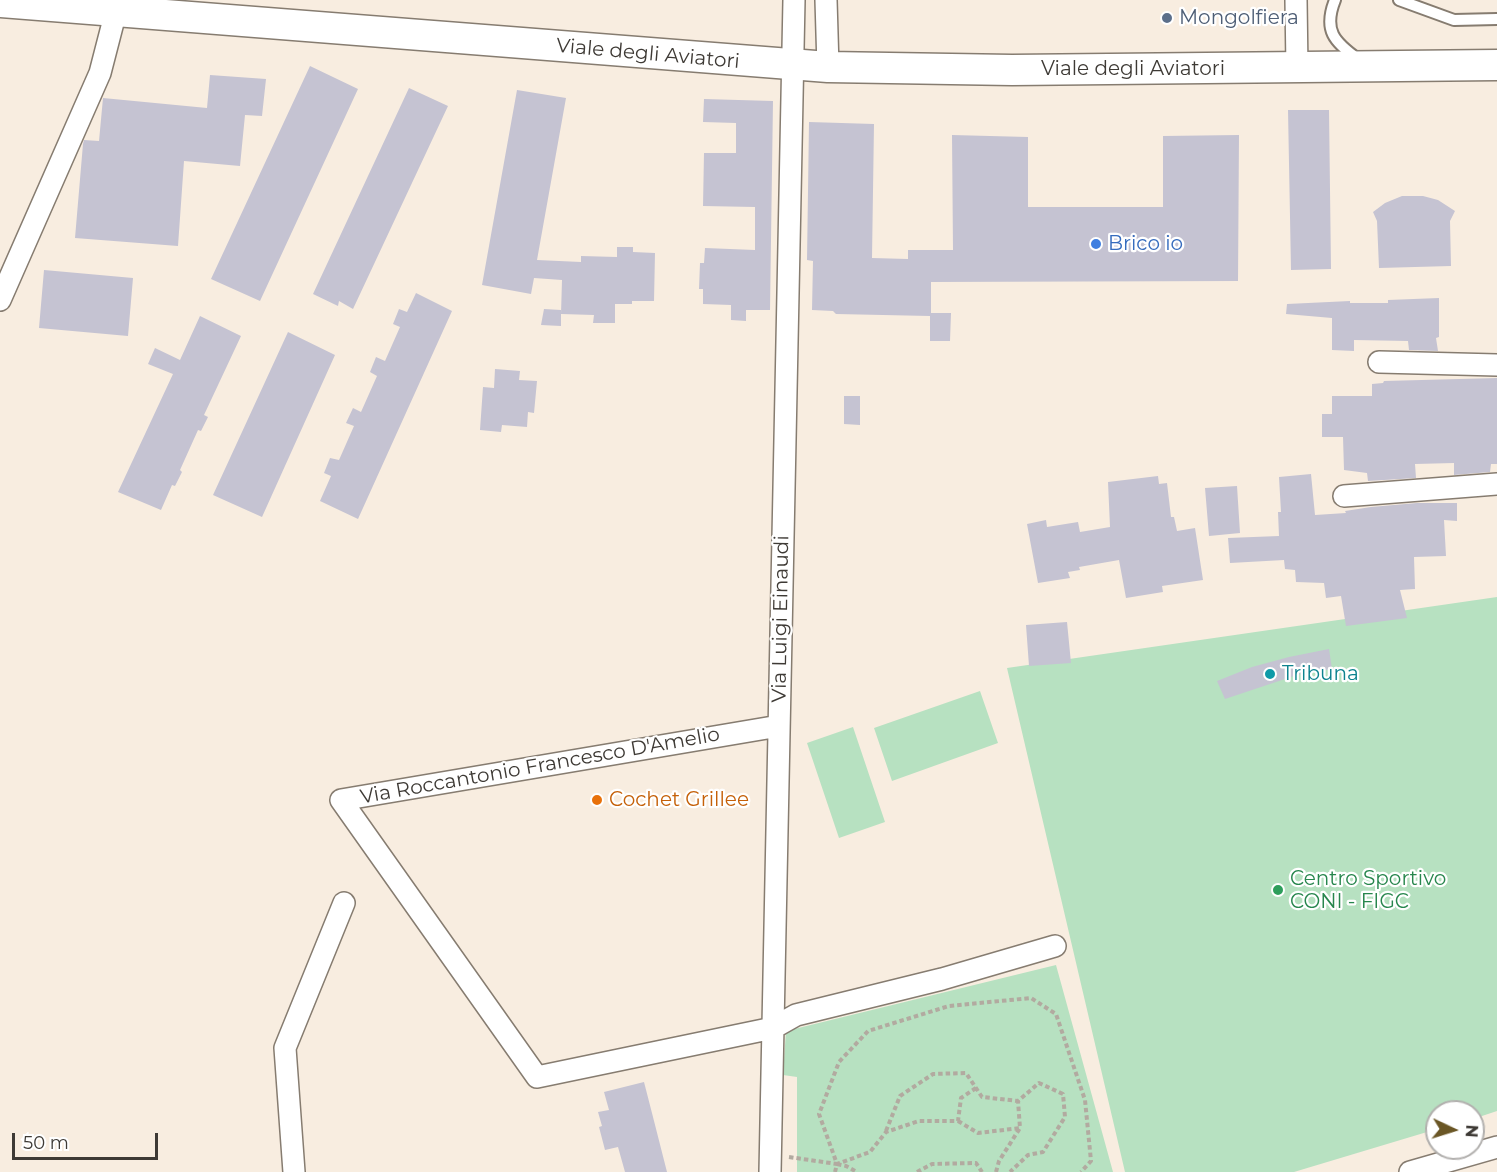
<!DOCTYPE html>
<style>
body{margin:0}
#map{position:relative;width:1497px;height:1172px;overflow:hidden;background:#f8ede0;font-family:Montserrat,sans-serif}
canvas{display:block}
.north{position:absolute;left:1425px;top:1100px;width:60px;height:60px;box-sizing:border-box;background:#fff;border:2px solid #b2b0ae;border-radius:50%;rotate:94deg;font-size:16px;font-weight:700;line-height:24px;text-align:center;color:#3e3a35}
.north::after{content:'';display:block;margin:auto;width:21px;height:27px;background:#6a5625;clip-path:polygon(50% 0,100% 100%,50% 72%,0 100%)}
.scale{position:absolute;left:12px;top:1133px;width:146px;height:27px;box-sizing:border-box;border:3px solid #3e3a35;border-top:0;padding-left:8px;font-size:18px;line-height:21px;white-space:nowrap;color:#3e3a35;-webkit-text-stroke:4px #fff;paint-order:stroke}
</style>
<div id="map">
<canvas width="1497" height="1172"></canvas>
<div class="north">N</div>
<div class="scale">50 m</div>
</div>
<script>
const context = document.querySelector('canvas').getContext('2d');
context.lineJoin = 'round';
function fillPath(path, color) {
  context.fillStyle = color;
  context.fill(path, 'evenodd');
}
function strokePath(path, color, width, dash) {
  context.strokeStyle = color;
  context.lineWidth = width;
  context.lineCap = dash ? 'butt' : 'round';
  context.setLineDash(dash || []);
  context.stroke(path);
}
function label(font, color, halo, rows, align = 'center') {
  context.font = font + ' Montserrat,sans-serif';
  context.lineWidth = 4.5;
  context.setLineDash([]);
  context.textBaseline = 'middle';
  context.strokeStyle = halo;
  context.fillStyle = color;
  for (const [text, x, y, turn = 0] of rows) {
    context.save();
    context.translate(x, y);
    context.rotate((+turn || 0) * Math.PI / 180);
    context.textAlign = isNaN(turn) ? turn : align;
    if (halo) context.strokeText(text, 0, 0);
    context.fillText(text, 0, 0);
    context.restore();
  }
}
fillPath(new Path2D(`
 M1497,597V1111L1473,1119V1112H1437V1129L1294,1172H1125L1007,668Z
 M980,691L998,743L892,781L874,728Z
 M853,727L885,822L839,838L807,743Z
 M1056,965L1113,1172H797V1077L783,1075L786,1031Z`), '#b7e1c1');
fillPath(new Path2D(`
 M310,66L358,89L260,301L211,279Z
 M210,75L266,79L262,116L245,115L240,166L184,161L178,246L75,238L83,144L84,140L99,141L103,98L207,108Z
 M409,88L448,106L353,309L339,301L338,306L313,294Z
 M517,90L566,98L537,260L581,262V256L617,257V247H633V252L655,253L654,301H632V304H615V323H593L594,315L561,314L562,280L534,278L531,294L482,285Z
 M704,99L773,101L770,310H746V321L731,320V305L703,304V289H699L700,263H704L705,248L755,250V207L703,206L704,153H736V123L703,122Z
 M1288,110H1329L1331,269L1291,270Z
 M809,122L874,124L872,258L908,259V250H953L952,135L1028,137V207H1163V136L1239,135L1238,281L931,282V313H951L950,341H930V316L836,314L833,311L812,310L813,261L807,260Z
 M1402,196H1423L1438,200L1455,211L1450,221L1451,266L1379,268L1377,221L1373,212L1385,203Z
 M44,270L133,278L128,336L39,328Z
 M416,293L452,311L358,519L320,501L331,476L324,473L330,458L339,460L354,426L346,423L353,408L361,412L377,376L370,372L376,357L385,361L400,327L393,324L399,309L407,312Z
 M1439,298V337L1436,338L1438,351L1409,350L1408,341L1354,340V351L1332,350V318L1286,314L1287,304L1350,301V303H1388V300Z
 M544,309L561,310V326L541,325Z
 M200,316L241,336L204,415L208,417L201,431L198,430L180,470L182,472L175,486L172,485L161,510L118,492L173,374L148,364L155,348L180,360Z
 M288,332L335,355L262,517L213,495Z
 M495,369L520,371L519,380L537,381L534,413L528,412L527,427L502,425L501,432L480,430L483,387L494,388Z
 M1497,378V464H1491L1490,472L1454,475V463L1415,464L1416,478L1368,481L1367,473L1344,470L1343,437H1322V414H1332V396H1372V384L1383,383L1384,381Z
 M844,396H860V425L844,424Z
 M1311,474L1315,515L1346,513L1345,511L1371,507L1417,503H1457V521L1444,520L1446,556L1414,557L1415,589L1400,590L1407,618L1346,626L1341,596L1326,598L1324,583L1296,582L1295,570L1285,569L1284,560L1230,563L1228,538L1279,536L1278,512H1281L1279,477Z
 M1158,476L1159,484L1167,483L1171,517H1174L1177,531L1195,528L1203,580L1162,586L1163,592L1126,598L1119,560L1079,567L1080,570L1068,572L1070,578L1038,583L1027,524L1046,520L1047,527L1078,522L1080,532L1110,527L1108,482Z
 M1237,486L1240,533L1209,536L1205,488Z
 M1067,622L1071,663L1029,666L1026,625Z
 M1329,649L1332,669L1297,675L1225,699L1217,681L1252,667L1289,657Z
 M644,1082L653,1117L667,1172H625L618,1147L605,1150L599,1127L602,1126L598,1112L609,1110L604,1092Z`), '#c5c3d2');
const lane = new Path2D(`
 M1335,0C1323,30 1334,42 1358,59
 M1399,0L1454,20L1497,19`);
const street = new Path2D(`
 M826,0L828,67
 M1296,0L1297,68
 M0,300L100,73L116,11
 M1379,362L1497,365
 M1344,496L1497,484
 M779,726L341,800L537,1077L773,1028L796,1015L942,979L1055,946
 M294,1172L285,1048L344,903
 M770,1172L794,0
 M1410,1172L1497,1147`);
const secondary = new Path2D(`
 M0,2L828,67L1012,70L1497,65`);
strokePath(lane, '#867c70', 14);
strokePath(street, '#867c70', 24);
strokePath(secondary, '#867c70', 33);
strokePath(new Path2D(`
 M976,1088L961,1098L958,1121H919L886,1132L870,1152L837,1164L819,1114L839,1062L868,1031L949,1006L1031,998L1056,1014L1085,1100L1091,1161L1081,1172
 M958,1121L978,1133L1020,1128
 M886,1131L900,1096L933,1074L966,1073L982,1097L1018,1101L1039,1083L1063,1094L1065,1117L1043,1152L1028,1155L1010,1172
 M789,1157L837,1164L835,1172
 M837,1164L846,1166L857,1172
 M917,1172L932,1164L976,1163L982,1172
 M996,1172L999,1161L1020,1128L1018,1101`), '#b2aaa0', 4, [4.5, 3]);
strokePath(lane, '#fff', 10);
strokePath(street, '#fff', 21);
strokePath(secondary, '#fff', 30);
for (const [x, y, r, color] of [
 [1167,18,6,"#5c6f8a"],
 [1096,244,6,"#3f7fe0"],
 [1270,674,6,"#0f9aa8"],
 [597,800,6,"#e8710a"],
 [1278,890,6,"#2e9e5b"]
]) {
  const dot = new Path2D();
  dot.arc(x, y, r, 0, 2 * Math.PI);
  context.fillStyle = color;
  context.fill(dot);
  strokePath(dot, '#fff', 2);
}
label('20px', '#4e5e75', '#fff', [
 ["Mongolfiera",1179,18]
], 'left');
label('20px', '#3e3a35', '#fff', [
 ["Viale degli Aviatori",648,54,5],
 ["Viale degli Aviatori",1133,69],
 ["Via Luigi Einaudi",781,619,-89],
 ["Via Roccantonio Francesco D'Amelio",540,766,-10]
]);
label('20px', '#366cbe', '#fff', [
 ["Brico io",1108,244]
], 'left');
label('20px', '#0d838f', '#fff', [
 ["Tribuna",1282,674]
], 'left');
label('20px', '#c56008', '#fff', [
 ["Cochet Grillee",609,800]
], 'left');
label('20px', '#27864d', '#fff', [
 ["Centro Sportivo",1290,879],
 ["CONI - FIGC",1290,902]
], 'left');
</script>
